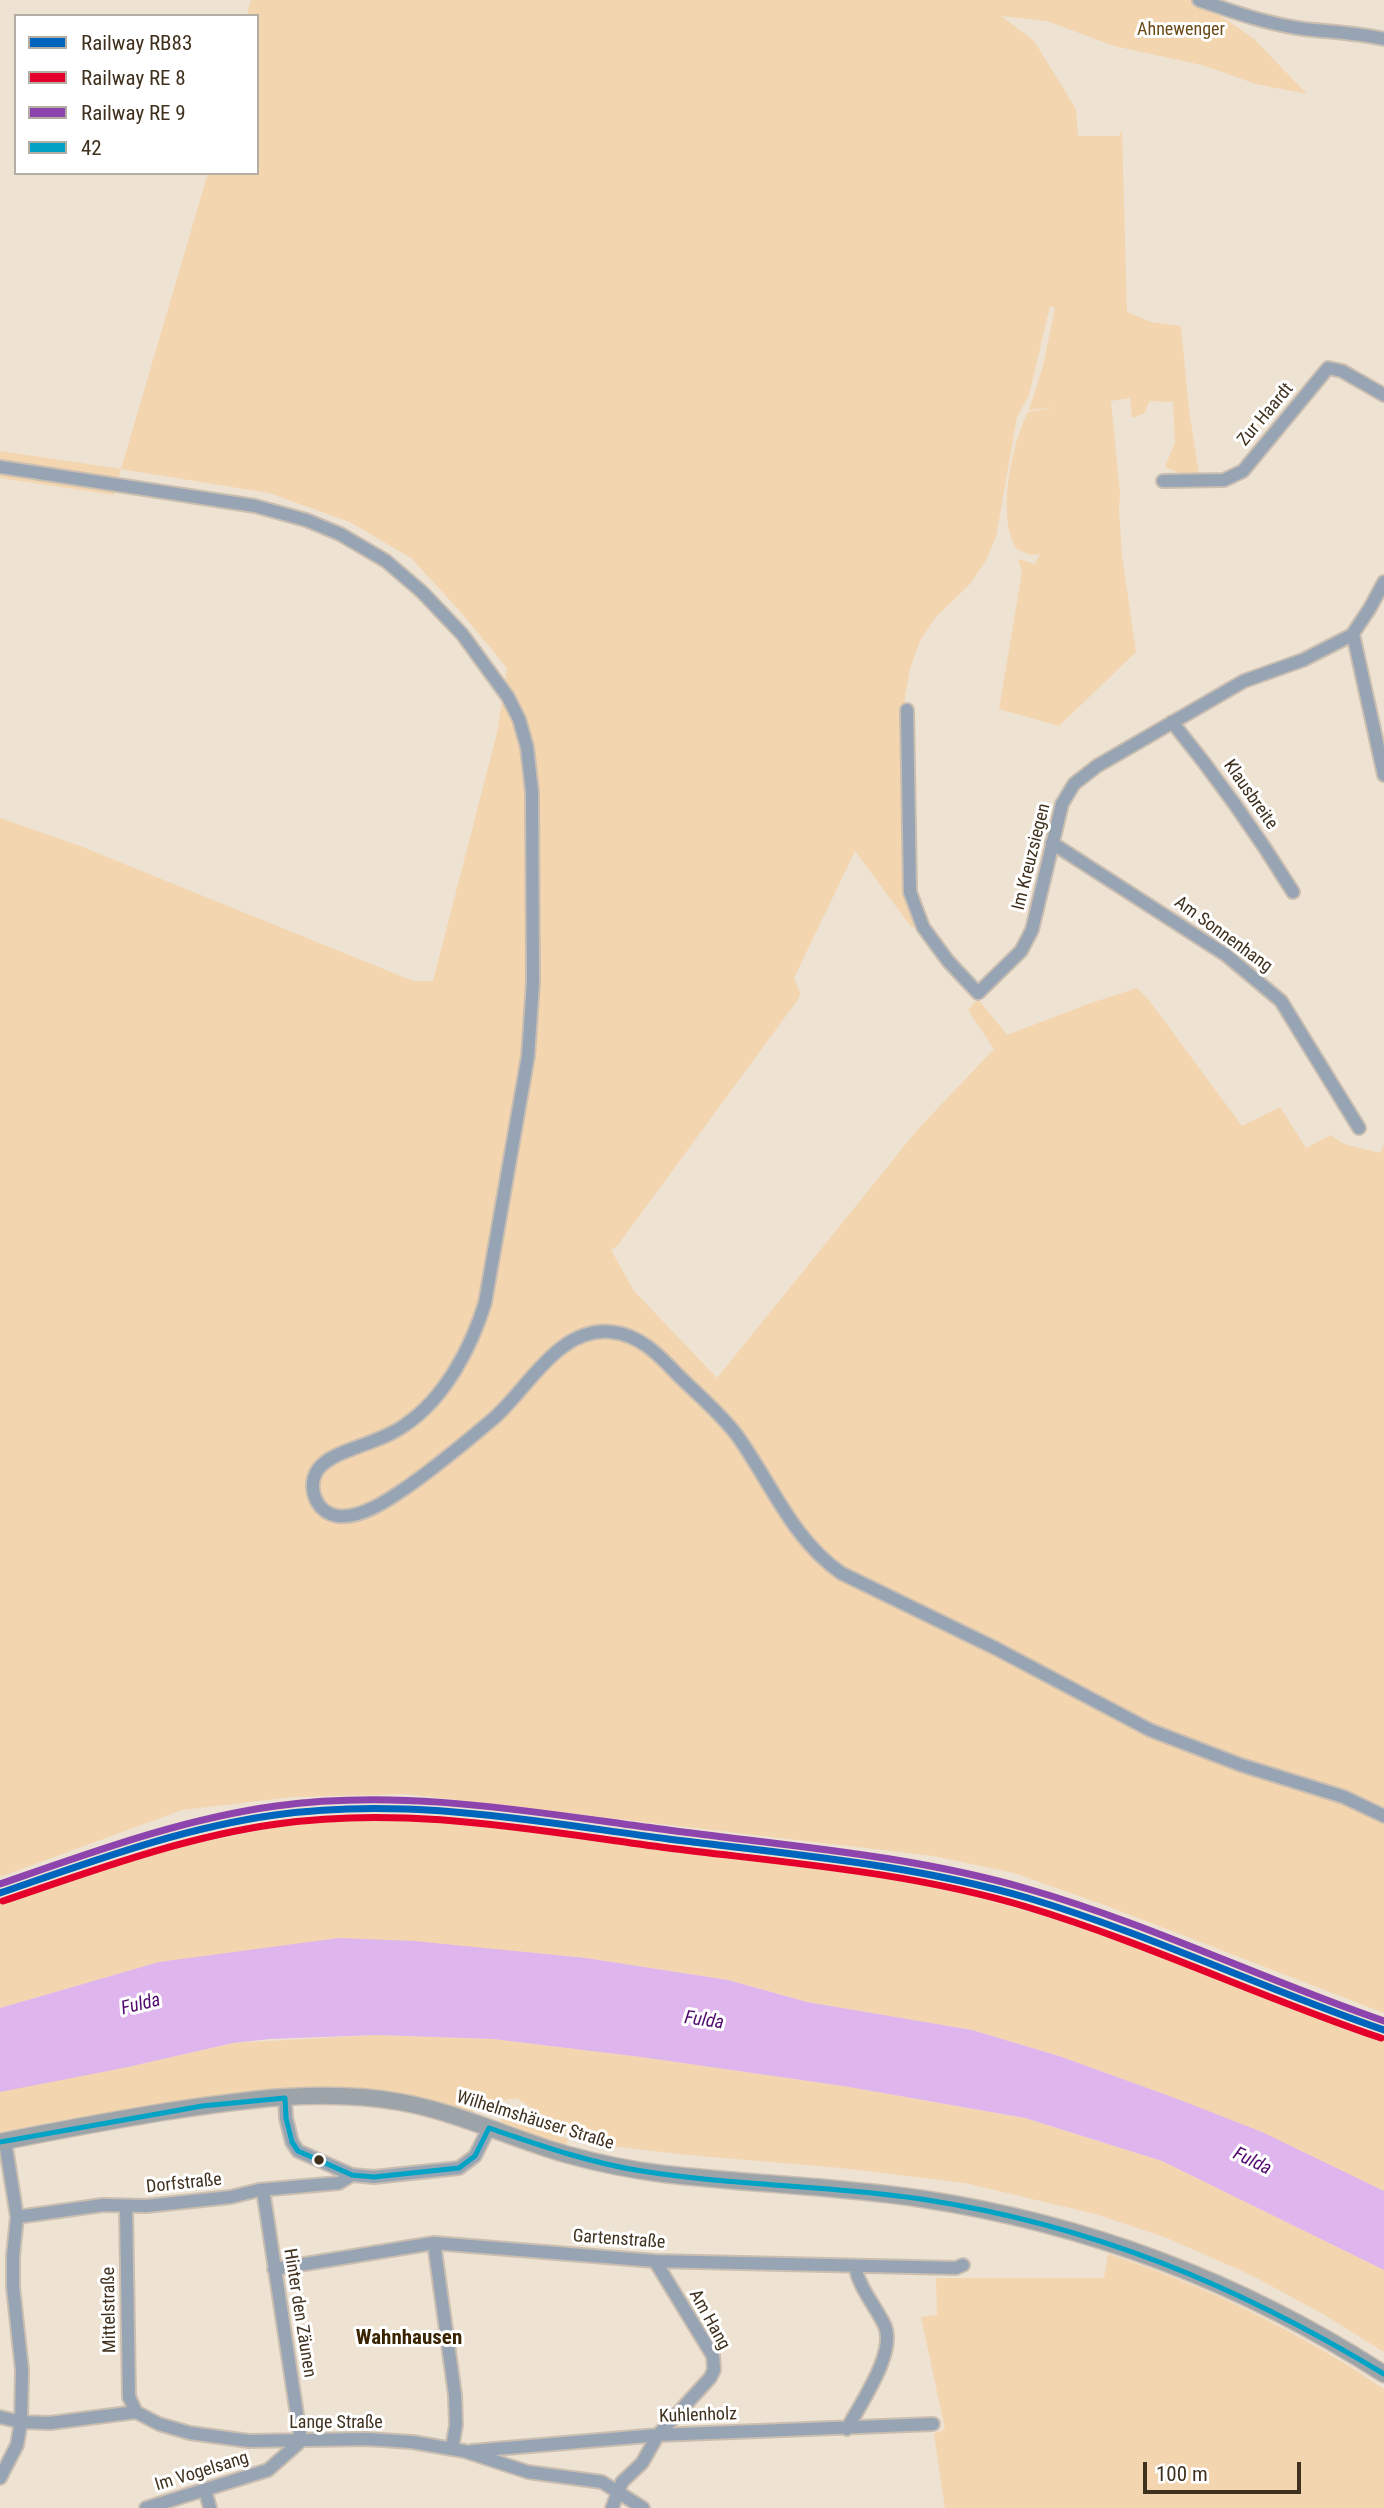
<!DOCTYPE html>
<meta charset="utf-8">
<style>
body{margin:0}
#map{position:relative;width:1384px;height:2508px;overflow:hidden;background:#eee2d2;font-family:"Roboto Condensed",sans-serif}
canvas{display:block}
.legend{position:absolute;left:14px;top:14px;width:245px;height:161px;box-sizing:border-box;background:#fff;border:2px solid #b3ada5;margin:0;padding:9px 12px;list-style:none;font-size:21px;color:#40311f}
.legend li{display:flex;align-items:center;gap:14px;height:35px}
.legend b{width:35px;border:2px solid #b3ada5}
.scale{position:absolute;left:1143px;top:2462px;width:158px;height:32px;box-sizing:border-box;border:4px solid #40311f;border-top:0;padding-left:9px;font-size:21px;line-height:24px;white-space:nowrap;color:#40311f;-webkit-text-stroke:5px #fff;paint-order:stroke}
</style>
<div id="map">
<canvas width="1384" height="2508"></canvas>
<ul class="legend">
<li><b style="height:9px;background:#0065bd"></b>Railway RB83</li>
<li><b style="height:9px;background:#e4002b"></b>Railway RE 8</li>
<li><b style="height:9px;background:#8e44ad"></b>Railway RE 9</li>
<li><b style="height:9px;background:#03a3c5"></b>42</li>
</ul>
<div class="scale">100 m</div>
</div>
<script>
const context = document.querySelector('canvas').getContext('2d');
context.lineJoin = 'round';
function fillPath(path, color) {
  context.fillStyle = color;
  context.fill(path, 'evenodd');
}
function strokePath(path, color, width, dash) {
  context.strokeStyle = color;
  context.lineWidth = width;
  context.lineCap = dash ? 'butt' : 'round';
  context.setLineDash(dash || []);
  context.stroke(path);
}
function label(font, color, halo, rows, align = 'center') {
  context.font = font + ' "Roboto Condensed",sans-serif';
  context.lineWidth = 6;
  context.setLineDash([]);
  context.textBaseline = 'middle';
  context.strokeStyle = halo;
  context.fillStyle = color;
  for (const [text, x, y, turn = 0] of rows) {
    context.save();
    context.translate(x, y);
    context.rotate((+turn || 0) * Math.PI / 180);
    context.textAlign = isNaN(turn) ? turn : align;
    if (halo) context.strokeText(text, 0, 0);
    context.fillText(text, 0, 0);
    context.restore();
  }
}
fillPath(new Path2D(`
 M251,0H1190L1227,20L1254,39L1307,94L1256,84L1202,65L1114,46L1047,21L1001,16L1034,41L1076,109L1078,136H1119L1122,130L1127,312L1151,322L1181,326L1189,410L1199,474L1184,475L1165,467L1175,442L1173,402L1149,401L1145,413L1132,418L1130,398L1111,401L1120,493L1119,510L1122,556L1136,652L1059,726L999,709L1022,572L1018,559L1035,564L1040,554L1031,555L1018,550C995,521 1012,443 1028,412L1059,407L1029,410L1043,366L1055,308L1050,306L1029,395L1017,417L996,537L985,562L970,584L935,618L920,641L910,669L905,697L902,763L906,899L916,925L912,928L855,851L794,978L800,993L799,998L618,1245L611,1250L634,1291L717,1378L918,1129L994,1049L968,1010L978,999L1007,1035L1088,1004L1137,988L1148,999L1242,1126L1280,1107L1306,1148L1331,1135L1344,1144L1380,1153L1384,1145V2013L1107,1906L1014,1873L933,1856L406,1794L293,1797L182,1810L0,1877V818L80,846L413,981H433L497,733L507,668L459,610L411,558L350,522L269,493L121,469L114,495L0,478V451L121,469L208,173H257V16H247Z
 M402,1817L623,1841L930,1883L1098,1932L1384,2040V2191L1175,2098L1059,2056L972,2030L807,2002L728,1980L586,1958L519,1952L198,1958L159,1962L0,2008V1902L139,1855L297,1823Z
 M377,2035L493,2039L641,2057L843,2086L1024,2118L1162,2161L1384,2270V2352L1323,2314L1251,2275L1167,2238L1095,2214L965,2183L841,2168L689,2155L593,2144L567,2134L517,2098L483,2104L473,2100L474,2114L287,2091L74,2118L0,2132V2092L10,2088L128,2067L233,2043Z
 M513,2106L520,2108L561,2137L568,2139L566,2146L502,2124C499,2115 504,2109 513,2106Z
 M1108,2254C1205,2285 1300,2332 1384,2389V2508H945L934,2434L945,2429L921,2317L937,2315L936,2278H1104Z`), '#f3d5af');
fillPath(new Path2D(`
 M339,1938L414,1941L586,1958L728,1980L807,2002L972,2030L1059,2056L1175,2098L1262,2132L1384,2191V2270L1162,2161L1025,2118L843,2086L641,2057L493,2039L377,2035L270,2039L233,2043L128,2067L0,2092V2008L159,1962Z`), '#dfb5ed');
const minor = new Path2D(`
 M1199,0C1234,12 1267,24 1304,29C1330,32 1357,33 1384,39
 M0,467L255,506L306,520L340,534L386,561L422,592L462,634L508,697L519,719L527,747L532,792L533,982L528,1056L485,1303C471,1348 445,1398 405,1425C390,1436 370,1442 352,1449C341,1453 328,1458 320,1467C305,1484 315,1513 338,1516C362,1519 391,1498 410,1485C438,1465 466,1442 493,1419C528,1389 558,1326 612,1332C640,1335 659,1355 677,1374C697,1394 719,1412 736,1434C771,1482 791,1538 841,1573L995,1648L1150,1730L1241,1765L1344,1797L1384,1816
 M1163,481L1224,480L1243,471L1328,368L1342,371L1384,395
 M1353,634L1384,775
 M907,710L910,892L923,927L948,961L978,993L1021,951L1032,930L1062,804L1074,784L1097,766L1244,681L1303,660L1352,635L1370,608L1384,582
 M1172,722C1217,777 1256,832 1293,892
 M1052,843L1226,955L1281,1001L1359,1128
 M285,2098L286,2118L292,2142L298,2151L352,2175L374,2177L459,2168L475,2156L489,2128
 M126,2207L129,2397L136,2412
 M17,2217L103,2205L146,2206L231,2197L259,2190L339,2183L352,2175
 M434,2243L455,2395L456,2425L452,2448
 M274,2269L434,2243L655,2261L956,2268L963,2265
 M0,2417L21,2422L50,2423L136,2412L159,2424L190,2433L249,2441L366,2439L412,2442L464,2451L528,2472L602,2482L643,2508
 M847,2429C860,2404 898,2351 884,2324C874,2304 860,2289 855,2267
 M472,2451L658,2435L933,2424
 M0,2478L17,2445L21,2422L22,2370L13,2287V2256L17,2217L5,2141
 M205,2490L210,2508
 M146,2508L268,2470L301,2441L263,2190
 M612,2508L622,2482L642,2463L658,2435L710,2378L714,2370L713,2356L655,2261`);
const major = new Path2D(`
 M0,2142C54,2131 109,2121 163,2112C241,2100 322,2088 400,2102C457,2112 510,2138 565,2154C597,2163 631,2170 664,2174C750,2184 837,2186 923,2199C1088,2224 1243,2283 1384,2374`);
strokePath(minor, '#c9beb1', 16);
strokePath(major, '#c9beb1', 19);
strokePath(minor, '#96a4b3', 12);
strokePath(major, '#9ca3a9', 16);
strokePath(new Path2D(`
 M285,2098L286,2118L292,2142L298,2151L352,2175L374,2177L459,2168L475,2156L489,2128
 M489,2128C539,2145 590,2163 642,2171C734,2186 829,2185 921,2199C1092,2225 1237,2285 1384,2374
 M0,2142L202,2106L285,2098`), '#03a3c5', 5);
strokePath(new Path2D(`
 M0,1893C90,1862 181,1828 275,1815C407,1796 538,1822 668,1839C788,1854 911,1864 1028,1898C1149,1934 1264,1989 1384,2030`), '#0065bd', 7);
strokePath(new Path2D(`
 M3,1901C92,1871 183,1837 277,1824C408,1805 538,1831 668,1848C788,1863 910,1872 1027,1907C1147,1943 1262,1998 1381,2038`), '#e4002b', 7);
strokePath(new Path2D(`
 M0,1884C90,1853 181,1819 276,1806C407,1788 538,1813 668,1830C788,1846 910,1855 1028,1889C1150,1924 1264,1980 1384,2021`), '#8e44ad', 7);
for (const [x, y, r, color] of [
 [319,2160,6,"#40311f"]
]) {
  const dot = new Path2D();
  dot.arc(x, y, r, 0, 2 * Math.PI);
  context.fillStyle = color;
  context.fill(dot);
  strokePath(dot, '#fff', 2.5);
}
label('18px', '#6b4918', '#fff', [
 ["Ahnewenger",1181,30]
]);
label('18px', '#40311f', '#fff', [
 ["Zur Haardt",1266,415,-50],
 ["Klausbreite",1250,795,55],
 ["Im Kreuzsiegen",1032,857,-76],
 ["Am Sonnenhang",1223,935,36],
 ["Wilhelmshäuser Straße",535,2121,17],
 ["Dorfstraße",184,2184,-6],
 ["Gartenstraße",619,2240,4],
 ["Mittelstraße",110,2310,-91],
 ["Hinter den Zäunen",299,2313,81],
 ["Am Hang",709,2320,61],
 ["Kuhlenholz",698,2416,-2],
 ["Lange Straße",336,2423],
 ["Im Vogelsang",202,2472,-17]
]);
label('italic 19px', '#510a6e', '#fff', [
 ["Fulda",141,2005,-14],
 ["Fulda",704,2021,8],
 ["Fulda",1252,2162,26]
]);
label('bold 21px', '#3a2301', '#fff', [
 ["Wahnhausen",409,2339]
]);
</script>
